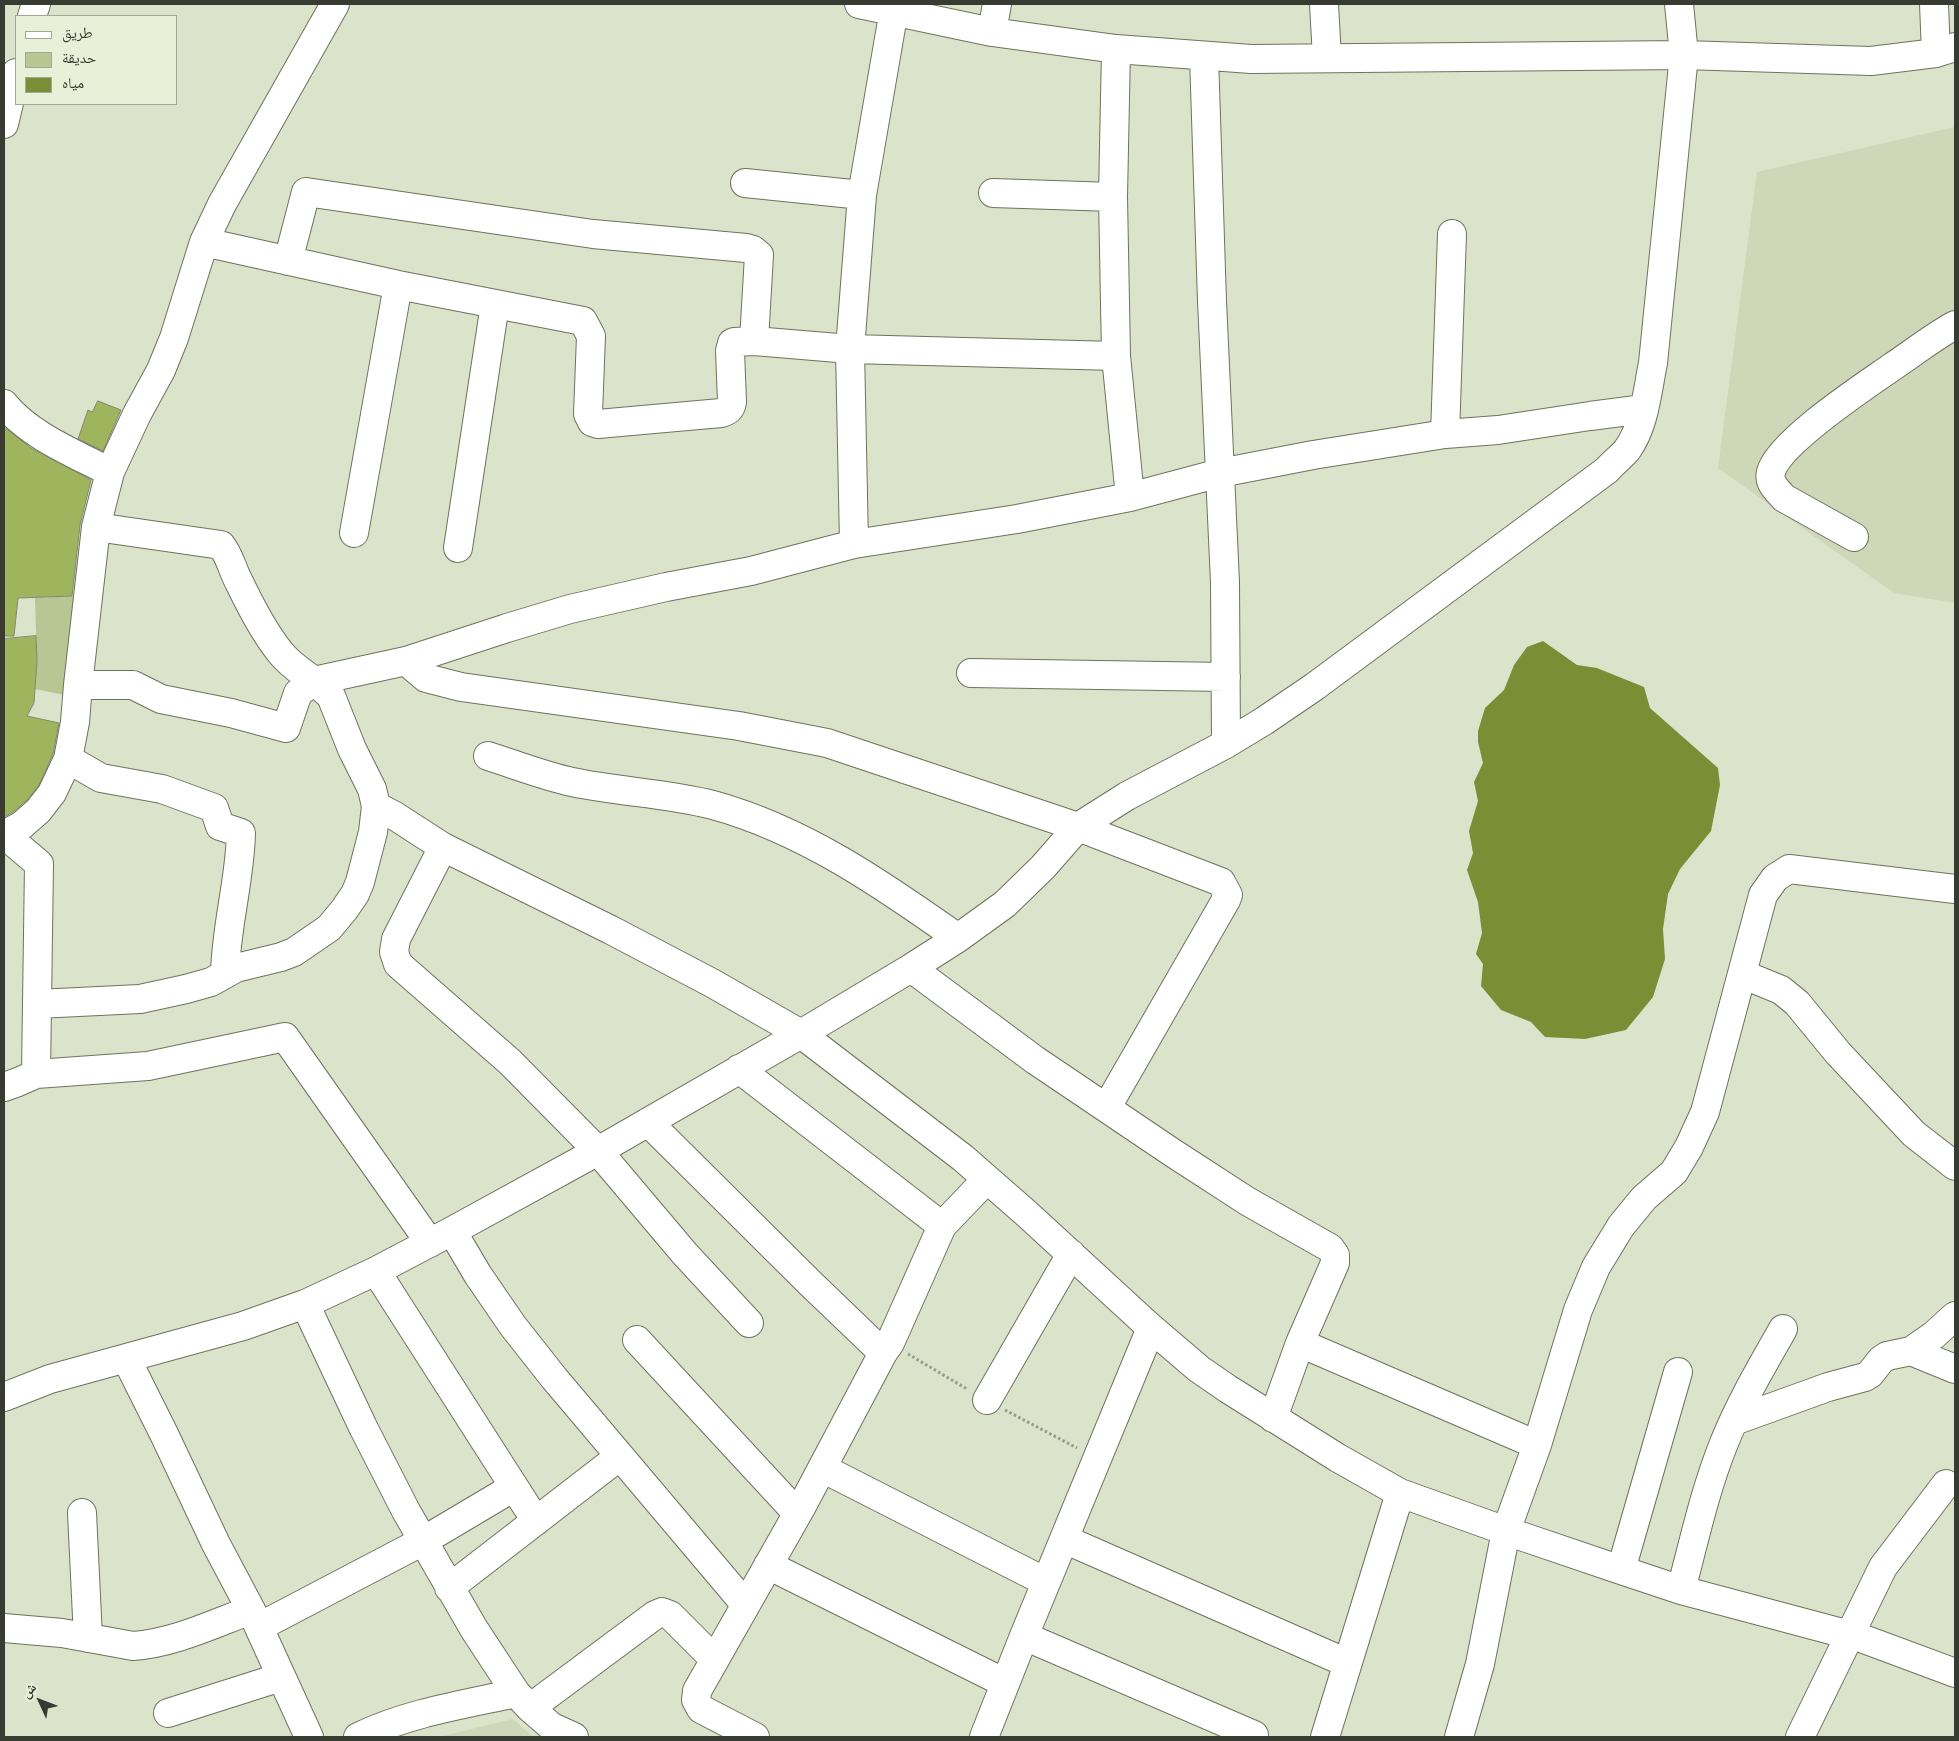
<!DOCTYPE html>
<meta charset="utf-8">
<style>
body{margin:0}
#map{position:relative;width:1959px;height:1741px;overflow:hidden;background:#dbe3ca;font-family:Spectral,"Noto Naskh Arabic",serif}
canvas{display:block}
.frame{position:absolute;inset:0;border:5px solid #383b31;pointer-events:none}
.legend{position:absolute;left:15px;top:15px;width:162px;height:90px;box-sizing:border-box;background:#e8f0d7;border:1px solid #a2a895;margin:0;padding:6px 9px;list-style:none;font-size:15px;color:#383b31}
.legend li{display:flex;align-items:center;gap:10px;height:25px}
.legend b{width:25px;border:1px solid #a2a895}
.north{position:absolute;left:15px;top:1676px;width:50px;height:50px;-webkit-text-stroke:4px #e8f0d7;paint-order:stroke;rotate:313deg;font-size:14px;font-weight:700;line-height:20px;text-align:center;color:#383b31}
.north::after{content:'';display:block;margin:auto;width:18px;height:22px;background:#383b31;clip-path:polygon(50% 0,100% 100%,50% 72%,0 100%)}
</style>
<div id="map">
<canvas width="1959" height="1741"></canvas>
<div class="frame"></div>
<ul class="legend">
<li><b style="height:6px;background:#fff"></b>طريق</li>
<li><b style="height:14px;background:#b7c693"></b>حديقة</li>
<li><b style="height:14px;background:#7a8e35"></b>مياه</li>
</ul>
<div class="north">ش</div>
</div>
<script>
const context = document.querySelector('canvas').getContext('2d');
context.lineJoin = 'round';
function fillPath(path, color) {
  context.fillStyle = color;
  context.fill(path, 'evenodd');
}
function strokePath(path, color, width, dash) {
  context.strokeStyle = color;
  context.lineWidth = width;
  context.lineCap = dash ? 'butt' : 'round';
  context.setLineDash(dash || []);
  context.stroke(path);
}
fillPath(new Path2D(`
 M1955,127V603L1894,593L1718,468L1757,172Z
 M513,1719L533,1737H438Z`), '#ced7b7');
fillPath(new Path2D(`
 M76,596L65,695L35,689L37,661L35,598Z`), '#b7c693');
fillPath(new Path2D(`
 M1543,641L1577,665L1597,668L1644,687L1650,708L1718,768L1720,785L1711,831L1680,869L1668,894L1663,929L1665,959L1653,997L1626,1030L1585,1039L1545,1037L1531,1022L1501,1010L1481,986L1483,964L1476,954L1482,933L1478,902L1467,870L1473,853L1469,831L1478,801L1474,782L1483,763L1478,742V731L1485,708L1504,690L1514,665L1527,647Z`), '#7a8e35');
const building = new Path2D(`
 M98,401L121,410L103,451L78,439L88,410L92,412Z
 M4,427L31,448L91,480L80,525L72,596L18,598L14,636H4Z
 M36,636L37,661L34,703L27,716L59,723L53,754L39,785L27,800L13,812L4,817V639Z`);
fillPath(building, '#9fb55d');
strokePath(building, '#818871', 1);
const minor = new Path2D(`
 M859,4L992,32L1116,49L1251,59L1684,55L1871,61L1936,53L1955,47
 M1324,4L1327,58
 M1934,4L1936,53
 M32,16L36,4
 M992,32L997,4
 M1116,49L1113,197L1116,356L1130,497
 M1204,56L1212,301L1225,582L1226,744
 M4,124L16,73
 M745,183L862,195
 M993,193L1113,197
 M204,242L398,285L583,321L591,336L588,414L592,422L598,424L721,413C728,411 731,409 732,402L730,351L732,343L734,342L754,341L850,349L1116,356
 M288,261L306,192L593,234L746,248L753,250L759,255L754,341
 M4,404C30,436 74,453 110,472
 M1445,434L1452,234
 M96,527L221,545C230,556 232,569 239,582C250,605 263,631 280,652C289,664 302,672 314,681L406,661L507,628L570,609L666,587L751,571L854,544L1017,519L1130,497L1220,473L1313,455L1445,434L1498,430L1590,416L1644,409
 M354,533L398,285
 M1854,537L1784,498C1777,490 1768,483 1771,472C1779,442 1865,386 1892,367C1913,353 1933,337 1955,325
 M854,544L850,349L862,195L895,4
 M458,548L495,304
 M406,661L426,678L461,687L739,726L827,743L1078,827L1221,882L1228,895L1226,900L1107,1107
 M971,673L1226,677
 M488,756C516,765 544,776 572,782C619,792 667,793 713,805C804,830 883,885 958,938
 M68,759L101,778L162,789L214,808L220,826L241,833C240,880 226,926 225,973
 M376,806L395,816L443,847L611,930L712,983L801,1034L963,1158L1027,1214L1151,1328L1199,1369L1228,1389L1338,1458L1400,1493L1506,1531L1621,1570L1681,1590L1861,1638L1955,1673
 M4,835L22,825L38,811L52,793L68,759L75,722L78,685L96,527L110,472L137,414L161,370L174,338L204,242L222,204L335,4
 M5,835L39,864L36,1074
 M443,847L396,939L394,952L398,964L510,1062L598,1151L685,1254L749,1323
 M911,968L1035,1060L1173,1153L1247,1201L1330,1248L1335,1255V1263L1300,1343L1273,1418
 M1742,974L1781,990L1797,1003L1838,1053L1914,1134L1955,1166
 M37,1004L140,999L186,989L211,982L236,968L281,957L294,952L329,928L344,910L355,894L360,882L373,832L376,806L372,789L352,749L331,696L314,681L298,693L286,728L231,713L161,699L133,685H78
 M739,1069L942,1226
 M4,1087L18,1082L36,1074L148,1066L285,1037L430,1243
 M648,1122L810,1283L883,1353
 M452,1231L478,1275L513,1326L554,1378L745,1604
 M376,1271L536,1521
 M305,1304L363,1427L406,1511L474,1629L516,1693L530,1708L552,1727L574,1737
 M637,1340L797,1513
 M1300,1343L1537,1445
 M1911,1351L1955,1369
 M126,1358L164,1434L216,1544L251,1610L309,1737
 M4,1397L50,1379L243,1326L305,1304L376,1271L452,1231L598,1151L801,1034L911,968L958,938L1005,904L1043,867L1078,827L1127,796L1226,744L1264,721L1314,687L1607,470C1613,463 1621,457 1627,450C1645,425 1647,392 1653,363L1684,55L1679,4
 M987,1400L1071,1254
 M1734,1421L1828,1387L1865,1377L1870,1374L1881,1360L1887,1356L1911,1351L1934,1335L1955,1316
 M822,1468L1046,1582
 M82,1513L88,1638
 M1064,1539L1347,1663
 M768,1565L1005,1683
 M1621,1570L1678,1372
 M449,1588L620,1456
 M1681,1590C1694,1541 1705,1490 1724,1443C1740,1403 1762,1366 1783,1329
 M259,1627L423,1541L514,1487
 M4,1628L62,1633L133,1646C174,1643 213,1624 251,1610
 M1024,1636L1254,1735
 M530,1708L655,1615L662,1612L670,1615L714,1659
 M168,1713L281,1677
 M358,1737C408,1713 461,1705 516,1693
 M755,1737L701,1709L696,1700L697,1691L803,1504L883,1353L890,1343L942,1226L987,1179
 M984,1737L1024,1636L1151,1328
 M1325,1737L1400,1493
 M1459,1737L1480,1664L1506,1531L1537,1445L1578,1310L1596,1267L1621,1226L1644,1198L1674,1172L1689,1147L1705,1112L1763,895L1775,878L1789,869L1955,889
 M1800,1737L1883,1567L1946,1484`);
strokePath(minor, '#6d735d', 30);
strokePath(new Path2D(`
 M908,1354L967,1389
 M1005,1410L1077,1448`), '#969c89', 3, [2.5, 2.5]);
strokePath(minor, '#fff', 28);
</script>
